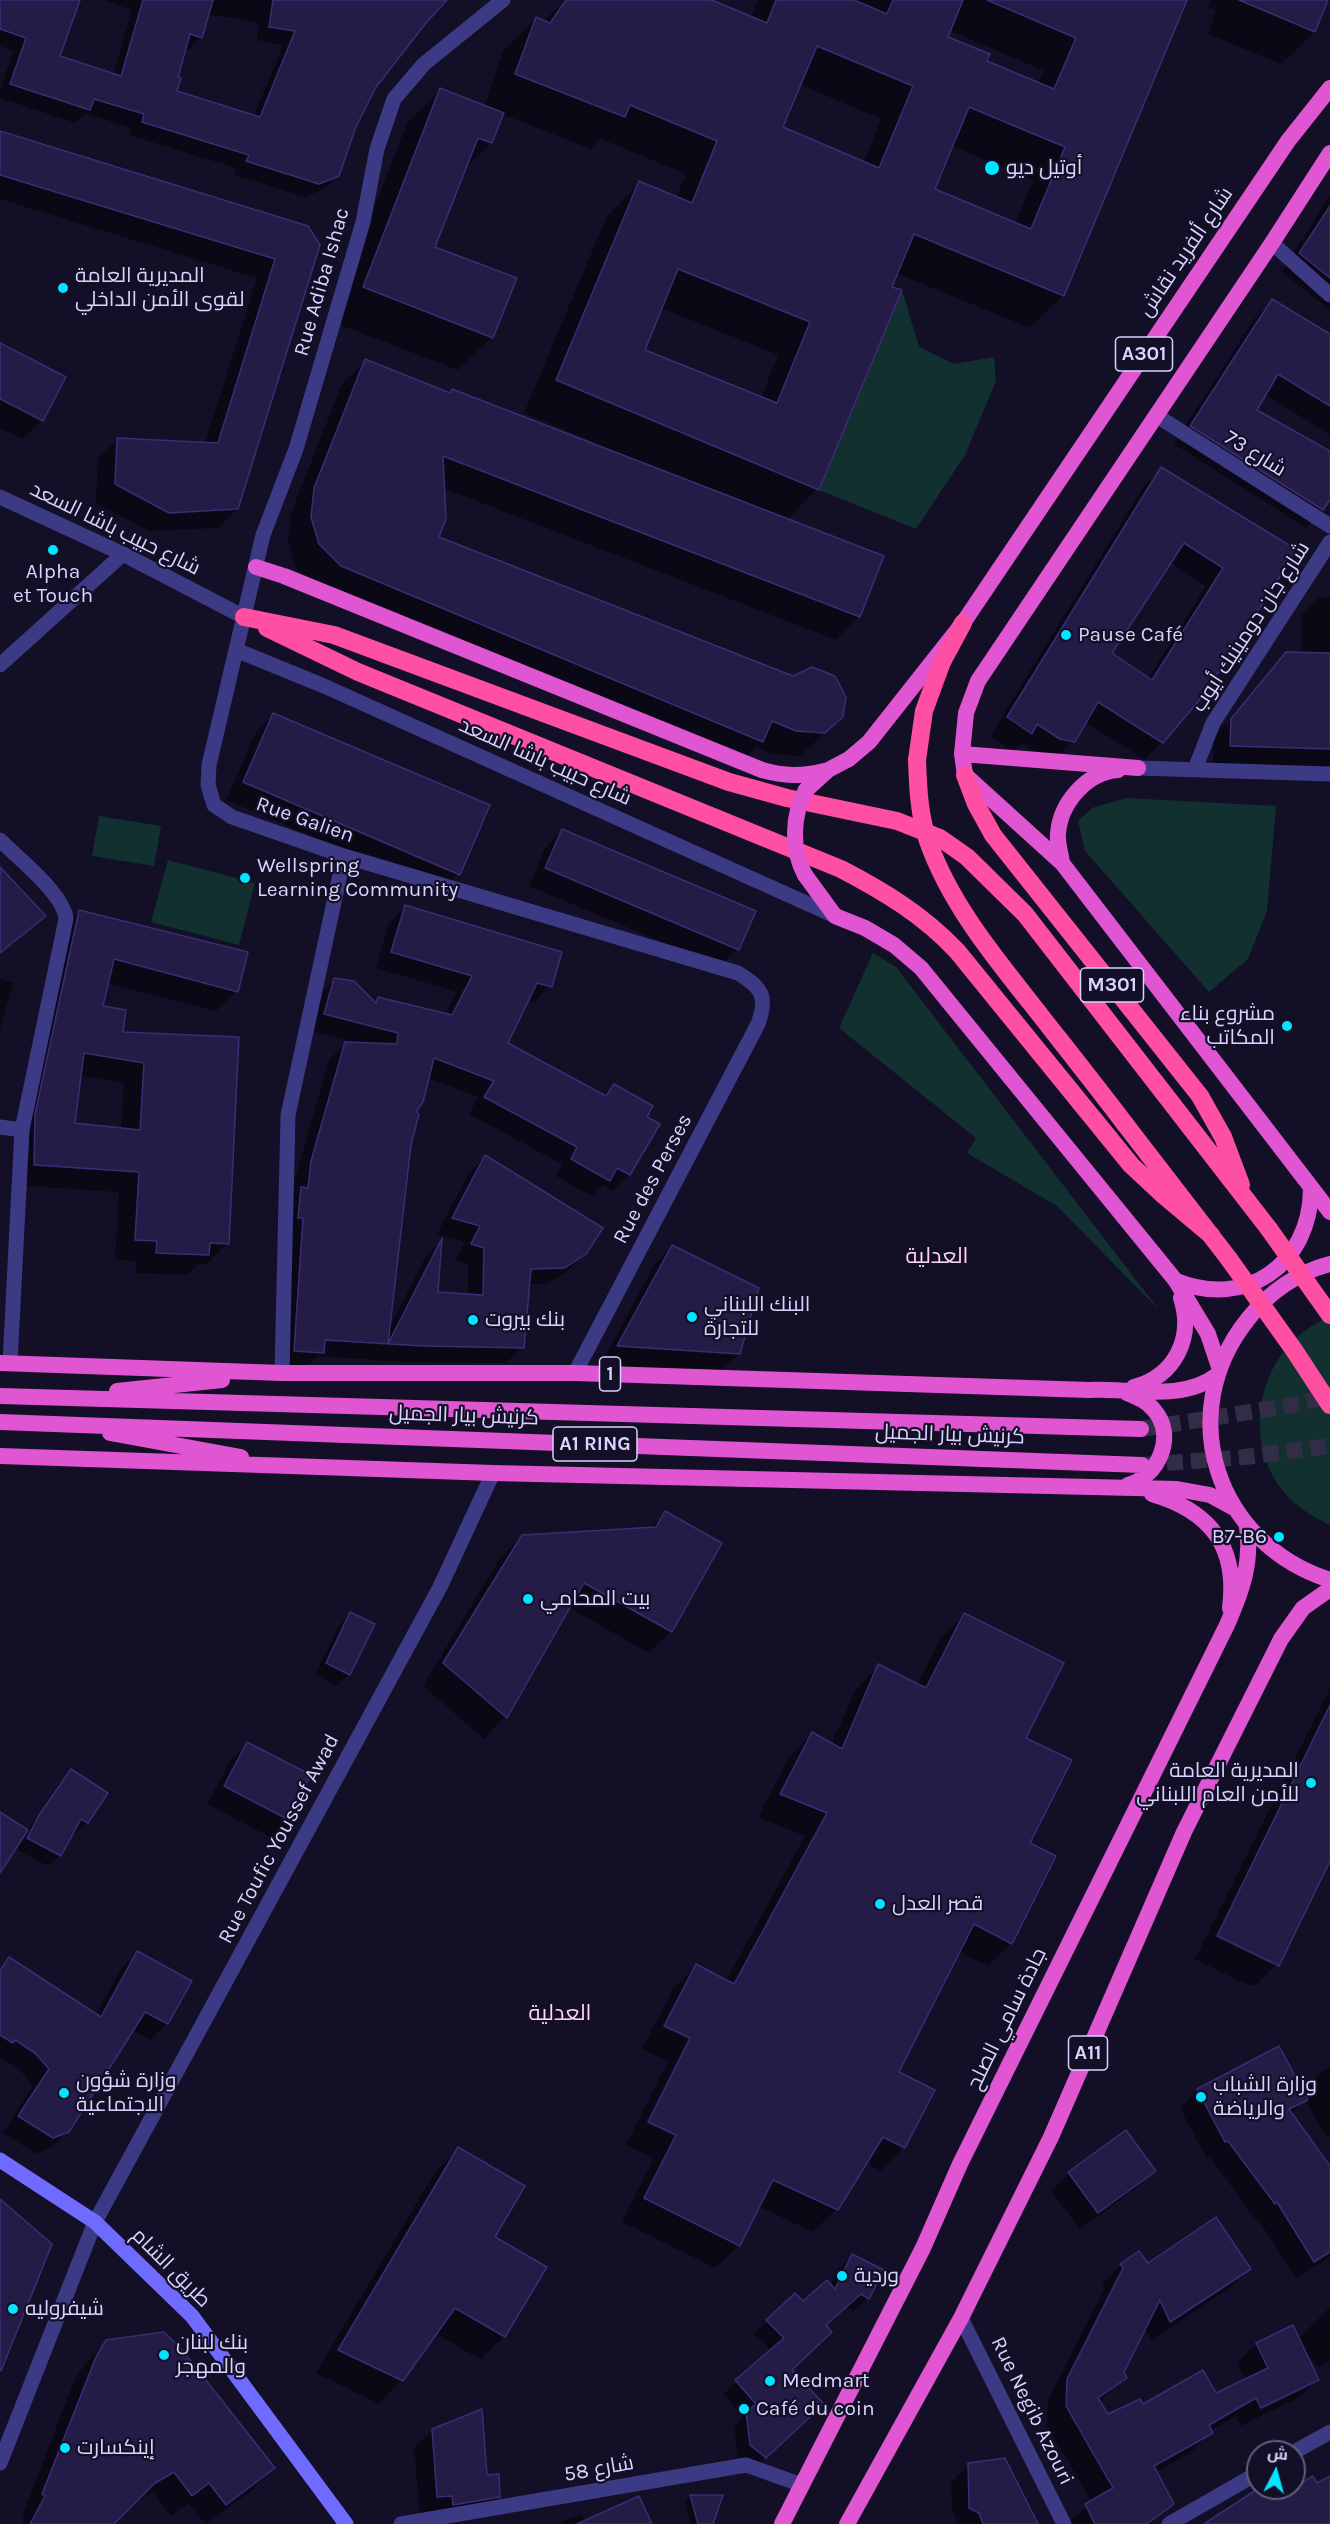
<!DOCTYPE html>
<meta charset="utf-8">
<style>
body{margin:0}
#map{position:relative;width:1330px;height:2524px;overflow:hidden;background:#130f26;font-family:Karla,Cairo,sans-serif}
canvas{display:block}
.north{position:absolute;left:1246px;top:2440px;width:60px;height:60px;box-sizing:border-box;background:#130f26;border:2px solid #625e7d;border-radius:50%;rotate:6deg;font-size:16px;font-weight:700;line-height:24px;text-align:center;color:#d9d4ff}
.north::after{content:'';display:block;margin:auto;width:21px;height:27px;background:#00e5ff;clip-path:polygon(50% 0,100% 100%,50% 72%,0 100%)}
</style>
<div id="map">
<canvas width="1330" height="2524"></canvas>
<div class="north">ش</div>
</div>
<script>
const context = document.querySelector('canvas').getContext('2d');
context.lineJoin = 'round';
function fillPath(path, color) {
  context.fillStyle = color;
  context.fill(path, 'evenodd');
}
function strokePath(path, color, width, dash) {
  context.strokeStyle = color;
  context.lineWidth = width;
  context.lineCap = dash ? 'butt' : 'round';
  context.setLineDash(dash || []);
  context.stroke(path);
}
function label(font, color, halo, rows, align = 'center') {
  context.font = font + ' Karla,Cairo,sans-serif';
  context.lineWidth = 4.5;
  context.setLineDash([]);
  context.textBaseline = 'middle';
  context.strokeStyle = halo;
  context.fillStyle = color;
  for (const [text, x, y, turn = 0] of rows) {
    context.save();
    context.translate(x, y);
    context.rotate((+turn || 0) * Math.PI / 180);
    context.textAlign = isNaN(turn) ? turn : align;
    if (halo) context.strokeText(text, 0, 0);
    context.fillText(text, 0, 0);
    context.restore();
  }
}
fillPath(new Path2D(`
 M902,290L919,347L954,364L994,357L996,381L965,455L916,529L819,490Z
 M1126,798L1276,806L1267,911L1248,959L1209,992L1085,851L1078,821L1092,808Z
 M99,816L161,826L154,866L92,856Z
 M168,860L255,883L239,945L151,922Z
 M873,953L896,967L1159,1310L1057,1206L967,1153L976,1138L839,1028Z
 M1330,1317V1525C1311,1516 1292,1504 1279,1486C1239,1428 1264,1342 1330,1317Z`), '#12302f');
fillPath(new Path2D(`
 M0,0H78L58,57L113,75L132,10L103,0H438L425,22L375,86L355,126L338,175L324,189L305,197L234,175L236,168L129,135L131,128L85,113L75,123L0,98V91L13,51L0,46ZM207,14L259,23L257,40L283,45L254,116L175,92L176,78L184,50L187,51L201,37Z
 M565,0H708L751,18L758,0H1185L1063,295L1030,328L896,273L817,489L787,520L859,616L836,640L443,488L437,537L842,717L800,756L772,754L756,747L739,765L318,589L296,568L288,541L291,513L342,384L366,361L449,394L592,445L593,442L524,413L607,216L640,183L676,198L686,174L601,139L591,149L502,114L491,143L464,169L434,248L492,337L458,370L330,321L407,123L440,90L484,107L503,51L536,18L543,22ZM949,30L1044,71L1038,84L985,62L946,38ZM799,84L881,119L863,163L781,128ZM952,146L1033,180L1015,224L933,190ZM661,308L778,355L761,398L643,351Z
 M1211,0H1327L1314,32L1281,64L1208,34L1216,10L1208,7Z
 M0,133L307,227L237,509L218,528L149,531L96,503L98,459L117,439L205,443L257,278L0,199Z
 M1330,195V310L1282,272Z
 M1272,301L1330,336V435L1265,394L1255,411L1330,453V502L1306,528L1174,444L1254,319Z
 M0,344L64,378L42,420L23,439L0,428Z
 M1162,469L1295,550L1162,742L1145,760L1085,722L1073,741L1056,759L1042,756L1022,743L1013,751L990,736L1144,486ZM1170,562L1206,586L1148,679L1110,653Z
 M1319,597H1330V767L1213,763V738L1225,724L1227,726L1274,669H1271L1286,653L1301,654V615Z
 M273,715L458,874L441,891L226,800L256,732Z
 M562,831L738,949L720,966L529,886L545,848Z
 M0,887L44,916L0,954Z
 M406,906L550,986L534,1003L527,1001L506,1043L603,1096L614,1085L645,1118L629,1174L613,1191L604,1185L592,1196L556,1176L562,1164L469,1114L478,1097L428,1078L414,1113L389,1329L426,1256L440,1242L437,1293L468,1295V1264L455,1260L465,1242L437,1234L469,1173L485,1157L585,1254L568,1271L547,1284H528L522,1347L506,1363L405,1362L318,1356L306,1368L278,1367L295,1178L329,1060L345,1044L356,1043L308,1030L318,996L335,980L374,1003L379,999L445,1015L457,992L376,968L389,923Z
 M79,912L237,991L216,1011L107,983L101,1007L121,1033L237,1039L228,1243L207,1264H199L187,1275L136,1273L137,1261L115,1260L119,1192L14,1185L59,932ZM80,1076L124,1083L121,1130L74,1125Z
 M0,979L13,983L0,1030Z
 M672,1247L739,1353L721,1371L601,1364L655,1264Z
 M665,1513L720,1544L671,1631L649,1653L568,1607L505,1717L484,1739L423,1686L500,1558L522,1536L650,1529Z
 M350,1614L349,1674L337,1686L315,1675L339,1626Z
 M964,1615L1024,1738L1028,1843L1011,1943L988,1966L958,1951L897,2072L904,2147L881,2171L865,2163L836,2209L813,2232L758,2206L739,2245L715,2268L622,2222L654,2158L626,2145L668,2061L642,2049L673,1989L696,1966L726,1981L805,1836L758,1817L789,1757L812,1734L831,1745L856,1689L879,1666L917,1685L941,1638Z
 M1330,1688V1858L1279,1962L1256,1985H1248L1195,1959Z
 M248,1744L302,1787L296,1817L278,1835L275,1833L270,1837L207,1804L230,1761Z
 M71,1771L106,1793L87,1822L75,1834L72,1832L60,1855L48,1866L17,1850L20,1844L18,1842L0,1870V1814L27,1831L60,1782Z
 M137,1953L167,2023L151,2040L132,2030L68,2131L51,2148L36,2154L3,2133L33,2086L19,2069L0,2057V1968L10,1959L95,2015L121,1969Z
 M1330,2067V2136L1327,2138L1305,2100L1291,2114L1330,2178V2257L1296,2278L1258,2219L1256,2220L1210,2157L1207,2159L1180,2108L1198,2090L1302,2092L1322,2071Z
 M459,2149L493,2237L504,2336L481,2360L435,2333L402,2380L379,2404L316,2373L435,2172Z
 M1154,2171L1136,2188L1080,2229L1051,2191L1069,2173Z
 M852,2256L868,2298L855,2311L846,2307L824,2326L790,2370L809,2417L752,2470L738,2459L734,2427L743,2417L723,2394L771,2351L754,2334L795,2295L803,2303L830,2286L839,2269Z
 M1121,2265L1249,2269L1230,2288L1151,2340L1145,2327L1122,2372L1125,2377L1099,2402L1107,2416L1143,2406L1216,2395L1246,2380L1237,2363L1257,2344L1298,2339L1330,2307V2361L1319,2368L1303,2349L1318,2379L1298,2398L1241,2426L1236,2416L1210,2431L1192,2452L1156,2472L1172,2504L1151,2524H1067L1092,2502L1047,2426L1048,2400L1105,2288L1102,2284Z
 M107,2341L273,2468L253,2489L206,2524L188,2503L171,2516L153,2492L133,2504L112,2524H22L25,2517L22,2516L75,2379L86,2363Z
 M432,2430L486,2476L498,2497L481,2514H420L414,2448Z
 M969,2464L1036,2524H958L952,2508L951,2482Z
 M690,2496H721L711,2524H691L685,2502Z
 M582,2514L585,2522L650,2524H559L563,2521Z`), '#0007');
const building = new Path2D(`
 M0,0H80L60,56L121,76L143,0H213L202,38L190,34L178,77L181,78L177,91L260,117L295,31L269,27L273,0H447L426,23L376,87L356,127L339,176L319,184L246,161L249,155L142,122L144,114L94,99L90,110L10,84L26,38L0,29Z
 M566,0H712L767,23L776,0H854L887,14L893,0H963L948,37L990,54L987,61L1054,89L1076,38L987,0H1187L1064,296L914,234L892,287L902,290L819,490L556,380L639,181L692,203L717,141L630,105L625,117L515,74L536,17L550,23ZM817,46L913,86L879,168L783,127ZM969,107L1065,147L1031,229L935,189ZM678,269L810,322L777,403L645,350Z
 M1239,0H1328L1315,32Z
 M440,88L504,113L492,143L478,138L435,247L517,278L493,338L363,287Z
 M0,131L308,226L320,245L238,509L169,513L115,484L117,438L218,443L275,259L0,175Z
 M1330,206V278L1299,253Z
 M1272,299L1330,334V406L1278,374L1257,410L1330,451V500L1323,510L1190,426Z
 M0,343L66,377L43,421L0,399Z
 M365,359L450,393L452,389L884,556L860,617L443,456L446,519L439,537L793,676L812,667L835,676L846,697L843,717L825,733L796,731L772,721L763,742L341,566L319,544L311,517L314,488Z
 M1161,467L1297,550L1202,697L1163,743L1098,702L1075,742L1060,739L1037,724L1032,734L1007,717ZM1184,543L1223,568L1152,680L1112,653Z
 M1286,652L1330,653V749L1230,746L1231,719Z
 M273,713L490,805L460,875L243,782Z
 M562,829L756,911L739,950L545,868Z
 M0,867L46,916L0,953Z
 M405,905L562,952L552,987L537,983L508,1043L606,1096L614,1084L653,1106L647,1117L660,1124L630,1175L617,1168L610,1181L571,1159L577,1147L484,1097L494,1081L434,1058L423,1102L416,1112L419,1114L411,1145L388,1344L442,1238L438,1292L483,1295L484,1248L471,1244L480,1226L452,1218L485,1155L603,1228L586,1254L565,1268L531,1269L524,1348L422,1346L325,1340L324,1353L294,1351L303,1218H298L301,1187L308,1188L311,1161L345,1042L397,1044L398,1033L324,1014L334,978L354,981L376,1003L378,997L452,1015L472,976L391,952Z
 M79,910L248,952L238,992L114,959L103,1006L126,1010L123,1032L239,1037L229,1244L210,1243L209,1255L156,1253L157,1241L135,1240L139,1172L34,1165L35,1114ZM84,1053L144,1063L140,1130L75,1123Z
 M672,1245L759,1288L740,1354L617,1346Z
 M665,1511L722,1543L672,1632L584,1583L507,1718L443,1663L522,1535L656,1527Z
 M350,1612L375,1624L350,1675L326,1663Z
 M964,1613L1064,1663L1026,1738L1072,1760L1030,1843L1056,1856L1012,1944L974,1924L899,2072L935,2090L905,2148L883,2137L838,2210L773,2180L740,2246L644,2198L676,2135L648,2122L690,2038L664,2026L696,1964L734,1984L827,1813L780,1794L812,1732L842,1749L878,1664L926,1688Z
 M1330,1705V1861L1279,1966L1217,1936Z
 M247,1742L311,1775L304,1787L311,1790L297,1818L292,1815L289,1820L224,1786Z
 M71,1769L108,1793L88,1823L81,1819L61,1856L27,1838L39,1815Z
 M0,1812L28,1830L0,1873Z
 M137,1951L192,1981L168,2024L145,2012L69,2132L53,2138L18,2116L49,2069L35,2053L15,2040L13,2043L0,2035V1971L9,1957L101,2017Z
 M1279,2046L1308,2100L1289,2109L1330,2166V2252L1314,2262L1277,2202L1275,2204L1228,2141L1225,2142L1197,2089Z
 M1126,2130L1156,2171L1098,2213L1068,2172Z
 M458,2147L525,2186L495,2237L547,2267L505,2337L455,2308L403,2381L338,2350Z
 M0,2199L52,2244L1,2371H0Z
 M1216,2217L1251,2269L1170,2322L1160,2300L1124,2372L1127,2378L1098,2398L1108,2414L1140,2399L1143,2404L1203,2370L1216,2393L1268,2368L1256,2343L1293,2325L1319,2380L1261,2408L1256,2398L1209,2425L1213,2433L1154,2466L1174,2504L1147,2524H1095L1085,2504L1113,2488L1066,2406L1067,2379L1123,2268L1120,2264L1139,2251L1148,2263Z
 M852,2254L884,2270L869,2299L861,2294L826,2325L832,2332L792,2370L824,2404L766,2458L750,2445L746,2412L756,2404L735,2380L784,2338L766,2320L795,2293L803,2301L827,2280L835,2289Z
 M164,2332L183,2351L275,2468L226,2505L209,2483L192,2496L174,2472L155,2483L114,2524H30L45,2496L42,2494L96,2357L106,2340Z
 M482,2409L487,2475L499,2474L500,2497L453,2505L452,2496L437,2497L432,2429Z
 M1005,2458L1038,2524H983L979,2513L969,2508L968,2463Z
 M1313,2476L1317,2483L1330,2476V2524H1204L1259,2488H1266L1274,2500Z
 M690,2495H723L713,2524H698Z
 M639,2496L652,2524H577Z`);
fillPath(building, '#241b47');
strokePath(building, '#3b2d73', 1.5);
strokePath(new Path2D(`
 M1141,1429L1287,1406L1330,1396
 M1143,1465L1245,1457L1330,1446`), '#312d47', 16, [16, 8]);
strokePath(new Path2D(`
 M1272,243L1330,295
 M1157,416L1330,526
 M1195,769L1213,723L1330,542
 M0,840C18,858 64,894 66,919L22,1130L10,1363
 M0,1127L22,1130
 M282,1373L288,1115L344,856
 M961,2318L1064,2524
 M1294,2452L1330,2432
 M401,2524L746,2465L802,2485
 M1169,2524L1258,2473`), '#3d3a85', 15);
strokePath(new Path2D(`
 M503,0L424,64L394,99L377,149L363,222L296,449L263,535L209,765L208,785L214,805L232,817L344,856L738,973C762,988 768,996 758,1024L575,1373
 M0,497L123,554L244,617
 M236,650L324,686L835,916
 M0,665L123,554
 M1138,768L1330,774
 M0,2463L95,2222L440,1587L493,1473`), '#3d3a85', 15);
strokePath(new Path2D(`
 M0,2160L95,2222L192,2316L346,2524`), '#6f6bff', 15);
strokePath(new Path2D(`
 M1330,153L1272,243L978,681L966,713L962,754L965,775L1062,863L1330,1212
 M256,567L284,576L762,770C784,776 801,777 824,771
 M962,754L1138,768
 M806,790L828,770L849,759L869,742L963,623L1288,141L1330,88
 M1062,863C1061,854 1057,843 1058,834C1060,803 1087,772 1118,770
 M805,875L835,916L865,928L894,945L921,968L1176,1281L1208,1334L1219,1367
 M1330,1264C1298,1272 1268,1293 1248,1319C1172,1414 1217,1544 1330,1580
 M1176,1281C1246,1309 1310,1265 1311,1189
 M0,1363L282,1373H575L1089,1390C1129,1388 1183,1402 1217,1375
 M1134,1387C1175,1376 1194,1338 1181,1298
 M117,1391L222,1380
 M1127,1393C1137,1397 1147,1401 1154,1410C1177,1436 1158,1477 1128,1485
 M0,1396L1141,1429
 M0,1422L1142,1465
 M110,1433L241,1457
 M0,1456L493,1473L1177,1489L1210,1495L1234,1508
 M1152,1494C1210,1511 1238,1546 1230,1608
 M782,2524L923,2248L960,2164L1227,1625C1242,1591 1252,1563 1247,1527
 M847,2524L961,2318L1051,2137L1184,1832L1281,1639L1303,1608L1330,1589`), '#e055d1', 16);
strokePath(new Path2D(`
 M244,617L334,635L729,782L787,798L897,821L940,838L967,857L1025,914L1269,1229
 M267,628L358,672L841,869C885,892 923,915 957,951L1131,1165L1161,1193L1211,1235
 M917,760L924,711L942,662L963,623
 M965,775L976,804L993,835L1200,1096L1223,1137L1241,1185
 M1125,1124L1229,1259`), '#ff4fa3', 18);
strokePath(new Path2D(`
 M805,875C791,850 792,815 806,790`), '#e055d1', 16);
strokePath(new Path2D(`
 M917,760C918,787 919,815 928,841C949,901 991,953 1030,1002C1062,1043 1094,1083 1125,1124
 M1269,1229L1330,1315
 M1229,1259L1294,1350L1330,1405`), '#ff4fa3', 18);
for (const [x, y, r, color] of [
 [992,168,8,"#00e5ff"],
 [63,288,6,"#00e5ff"],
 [53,550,6,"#00e5ff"],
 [1066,635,6,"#00e5ff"],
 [245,878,6,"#00e5ff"],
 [1287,1026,6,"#00e5ff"],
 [692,1317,6,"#00e5ff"],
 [473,1320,6,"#00e5ff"],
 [1279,1537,6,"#00e5ff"],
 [528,1599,6,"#00e5ff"],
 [1311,1783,6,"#00e5ff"],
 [880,1904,6,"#00e5ff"],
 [64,2093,6,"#00e5ff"],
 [1201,2097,6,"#00e5ff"],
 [842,2276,6,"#00e5ff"],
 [13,2309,6,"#00e5ff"],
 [164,2355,6,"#00e5ff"],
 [770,2381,6,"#00e5ff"],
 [744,2409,6,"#00e5ff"],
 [65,2448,6,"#00e5ff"]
]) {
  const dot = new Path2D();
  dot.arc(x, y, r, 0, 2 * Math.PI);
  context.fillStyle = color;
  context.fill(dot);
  strokePath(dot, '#130f26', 2);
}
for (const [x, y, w] of [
 [1144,354,57],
 [1112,985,63],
 [610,1374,21],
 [595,1444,84],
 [1088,2053,39]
]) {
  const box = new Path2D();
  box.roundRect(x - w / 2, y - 17, w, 34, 4.5);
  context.fillStyle = '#130f26';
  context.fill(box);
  strokePath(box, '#d9d4ff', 1.5);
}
label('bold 20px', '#d9d4ff', null, [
 ["A301",1144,354],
 ["M301",1112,985],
 ["1",610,1374],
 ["A1 RING",595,1444],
 ["A11",1088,2053]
]);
label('21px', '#d9d4ff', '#130f26', [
 ["أوتيل ديو",1006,168],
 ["المديرية العامة",75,276],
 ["لقوى الأمن الداخلي",75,300],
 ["Alpha",53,572,"center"],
 ["et Touch",53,596,"center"],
 ["Pause Café",1078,635],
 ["Wellspring",257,866],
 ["Learning Community",257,890],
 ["مشروع بناء",1275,1014,"right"],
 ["المكاتب",1275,1038,"right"],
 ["البنك اللبناني",704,1305],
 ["للتجارة",704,1329],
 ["بنك بيروت",485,1320],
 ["B7-B6",1267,1537,"right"],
 ["بيت المحامي",540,1599],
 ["المديرية العامة",1299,1771,"right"],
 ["للأمن العام اللبناني",1299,1795,"right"],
 ["قصر العدل",892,1904],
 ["وزارة شؤون",76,2081],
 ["الاجتماعية",76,2105],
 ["وزارة الشباب",1213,2085],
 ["والرياضة",1213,2109],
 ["وردية",854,2276],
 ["شيفروليه",25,2309],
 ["بنك لبنان",176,2343],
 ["والمهجر",176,2367],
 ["Medmart",782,2381],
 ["Café du coin",756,2409],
 ["إينكسارت",77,2448]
], 'left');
label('21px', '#d9d4ff', '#130f26', [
 ["شارع ألفريد نقاش",1186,252,-56],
 ["Rue Adiba Ishac",322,282,-74],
 ["شارع 73",1255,454,32],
 ["شارع حبيب باشا السعد",115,529,26],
 ["شارع جان دومينيك أيوب",1251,627,-57],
 ["شارع حبيب باشا السعد",545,762,24],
 ["Rue Galien",305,820,19],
 ["Rue des Perses",653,1179,-62],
 ["كرنيش بيار الجميل",464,1416,2],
 ["كرنيش بيار الجميل",950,1435,2],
 ["Rue Toufic Youssef Awad",279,1839,-62],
 ["جادة سامي الصلح",1007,2019,-64],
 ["طريق الشام",171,2268,45],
 ["Rue Negib Azouri",1032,2411,64],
 ["شارع 58",599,2469,-10]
]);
label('22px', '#ffd6f0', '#130f26', [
 ["العدلية",937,1257],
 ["العدلية",560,2014]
]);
</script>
